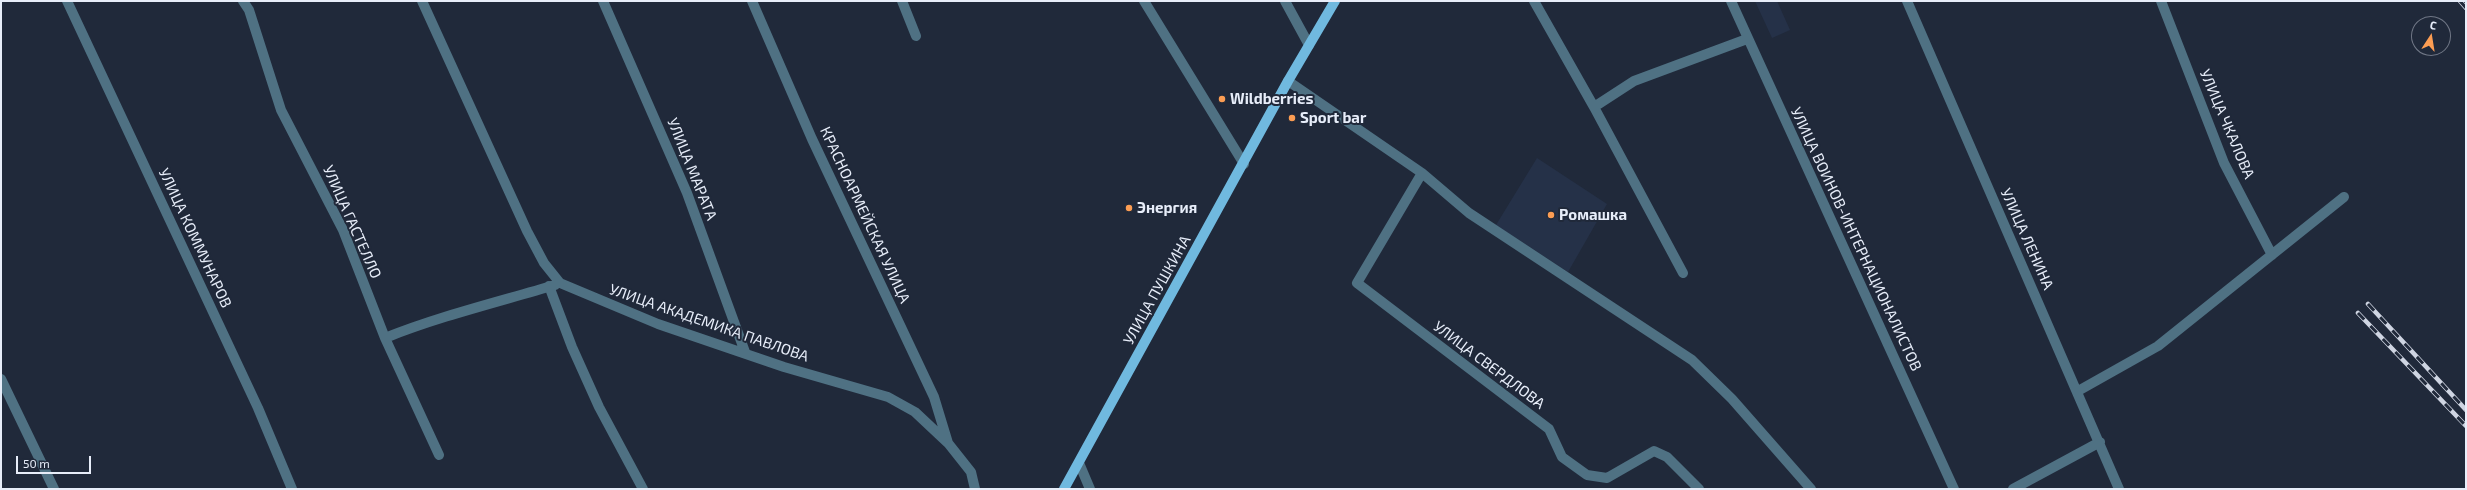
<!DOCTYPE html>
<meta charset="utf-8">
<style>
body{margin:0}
#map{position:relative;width:2467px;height:490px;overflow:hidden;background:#20293a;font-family:"Exo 2",sans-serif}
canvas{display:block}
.frame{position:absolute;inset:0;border:2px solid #e7edf9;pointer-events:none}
.north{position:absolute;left:2411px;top:16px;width:40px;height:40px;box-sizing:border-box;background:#20293a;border:1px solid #707786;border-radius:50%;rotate:12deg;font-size:11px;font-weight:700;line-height:16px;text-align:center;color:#e7edf9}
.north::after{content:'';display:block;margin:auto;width:14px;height:18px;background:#fc9d53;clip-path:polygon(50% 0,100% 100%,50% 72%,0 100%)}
.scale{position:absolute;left:16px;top:456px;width:75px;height:18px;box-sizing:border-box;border:2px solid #e7edf9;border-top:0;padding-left:5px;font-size:12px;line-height:14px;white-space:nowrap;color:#e7edf9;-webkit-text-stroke:3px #20293a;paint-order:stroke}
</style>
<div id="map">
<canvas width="2467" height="490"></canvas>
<div class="frame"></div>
<div class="north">С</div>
<div class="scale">50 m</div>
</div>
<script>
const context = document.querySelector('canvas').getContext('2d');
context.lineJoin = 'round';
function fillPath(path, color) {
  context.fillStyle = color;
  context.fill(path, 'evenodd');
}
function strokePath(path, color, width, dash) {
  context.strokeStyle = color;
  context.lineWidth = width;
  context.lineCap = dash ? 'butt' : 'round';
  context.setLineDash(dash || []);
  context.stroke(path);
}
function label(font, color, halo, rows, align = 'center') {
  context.font = font + ' "Exo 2",sans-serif';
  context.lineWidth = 4;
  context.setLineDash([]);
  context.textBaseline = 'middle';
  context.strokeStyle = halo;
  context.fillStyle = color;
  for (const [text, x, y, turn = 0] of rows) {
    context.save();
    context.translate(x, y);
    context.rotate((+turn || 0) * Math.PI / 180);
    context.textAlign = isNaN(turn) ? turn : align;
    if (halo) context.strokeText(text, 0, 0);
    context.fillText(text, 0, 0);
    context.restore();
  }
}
fillPath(new Path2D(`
 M1755,1H1777L1790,30L1772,38Z
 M1537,158L1607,204L1568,272L1496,225Z`), '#253148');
strokePath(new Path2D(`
 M67,1L258,408L292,489
 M243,1L249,10L281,110L343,230L385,338L439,455
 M422,1L527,231L544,263L560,283L658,324L784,367L888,397L915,412L948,443L971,472L975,489
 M603,1L687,193L745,352
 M752,1L812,139L934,397L948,443
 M902,1L916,36
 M1144,1L1244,164
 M1285,1L1309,45
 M1534,1L1594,107L1683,273
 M1731,1L1954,489
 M1907,1L2119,489
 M2161,1L2224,163L2272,255
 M1288,81L1422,173L1469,213L1692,360L1732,399L1811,489
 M1594,107L1634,81L1747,39
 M1422,173L1357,283L1549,429L1562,457L1587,475L1607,478L1654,451L1667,457L1699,489
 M549,286L572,347L599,407L643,489
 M385,338C440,316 498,302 555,285
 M1,379L54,489
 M2078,391L2158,346L2344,197
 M1079,463L1090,489
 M2013,489L2100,442`), '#4f7183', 10);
strokePath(new Path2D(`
 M1064,489L1288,81L1335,1`), '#70b9df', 10);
const rail = new Path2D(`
 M2460,1L2466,8
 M2368,304L2466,410
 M2358,313L2466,426`);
strokePath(rail, '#cfd5e2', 4.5);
strokePath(rail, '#20293a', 3, [9]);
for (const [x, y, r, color] of [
 [1222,99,4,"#fc9d53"],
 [1292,118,4,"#fc9d53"],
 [1129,208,4,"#fc9d53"],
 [1551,215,4,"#fc9d53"]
]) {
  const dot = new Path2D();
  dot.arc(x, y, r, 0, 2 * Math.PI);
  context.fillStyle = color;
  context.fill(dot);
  strokePath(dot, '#20293a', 1.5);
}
label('bold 15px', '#e7edf9', '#20293a', [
 ["Wildberries",1230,99],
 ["Sport bar",1300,118],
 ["Энергия",1137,208],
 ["Ромашка",1559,215]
], 'left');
label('15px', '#e7edf9', '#20293a', [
 ["УЛИЦА ЧКАЛОВА",2227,124,67],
 ["УЛИЦА МАРАТА",692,169,68],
 ["КРАСНОАРМЕЙСКАЯ УЛИЦА",865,215,65],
 ["УЛИЦА ГАСТЕЛЛО",352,222,66],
 ["УЛИЦА КОММУНАРОВ",195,238,65],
 ["УЛИЦА ВОИНОВ-ИНТЕРНАЦИОНАЛИСТОВ",1856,239,65],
 ["УЛИЦА ЛЕНИНА",2027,239,66],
 ["УЛИЦА ПУШКИНА",1157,290,-61],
 ["УЛИЦА АКАДЕМИКА ПАВЛОВА",709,323,19],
 ["УЛИЦА СВЕРДЛОВА",1489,365,37]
]);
</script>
